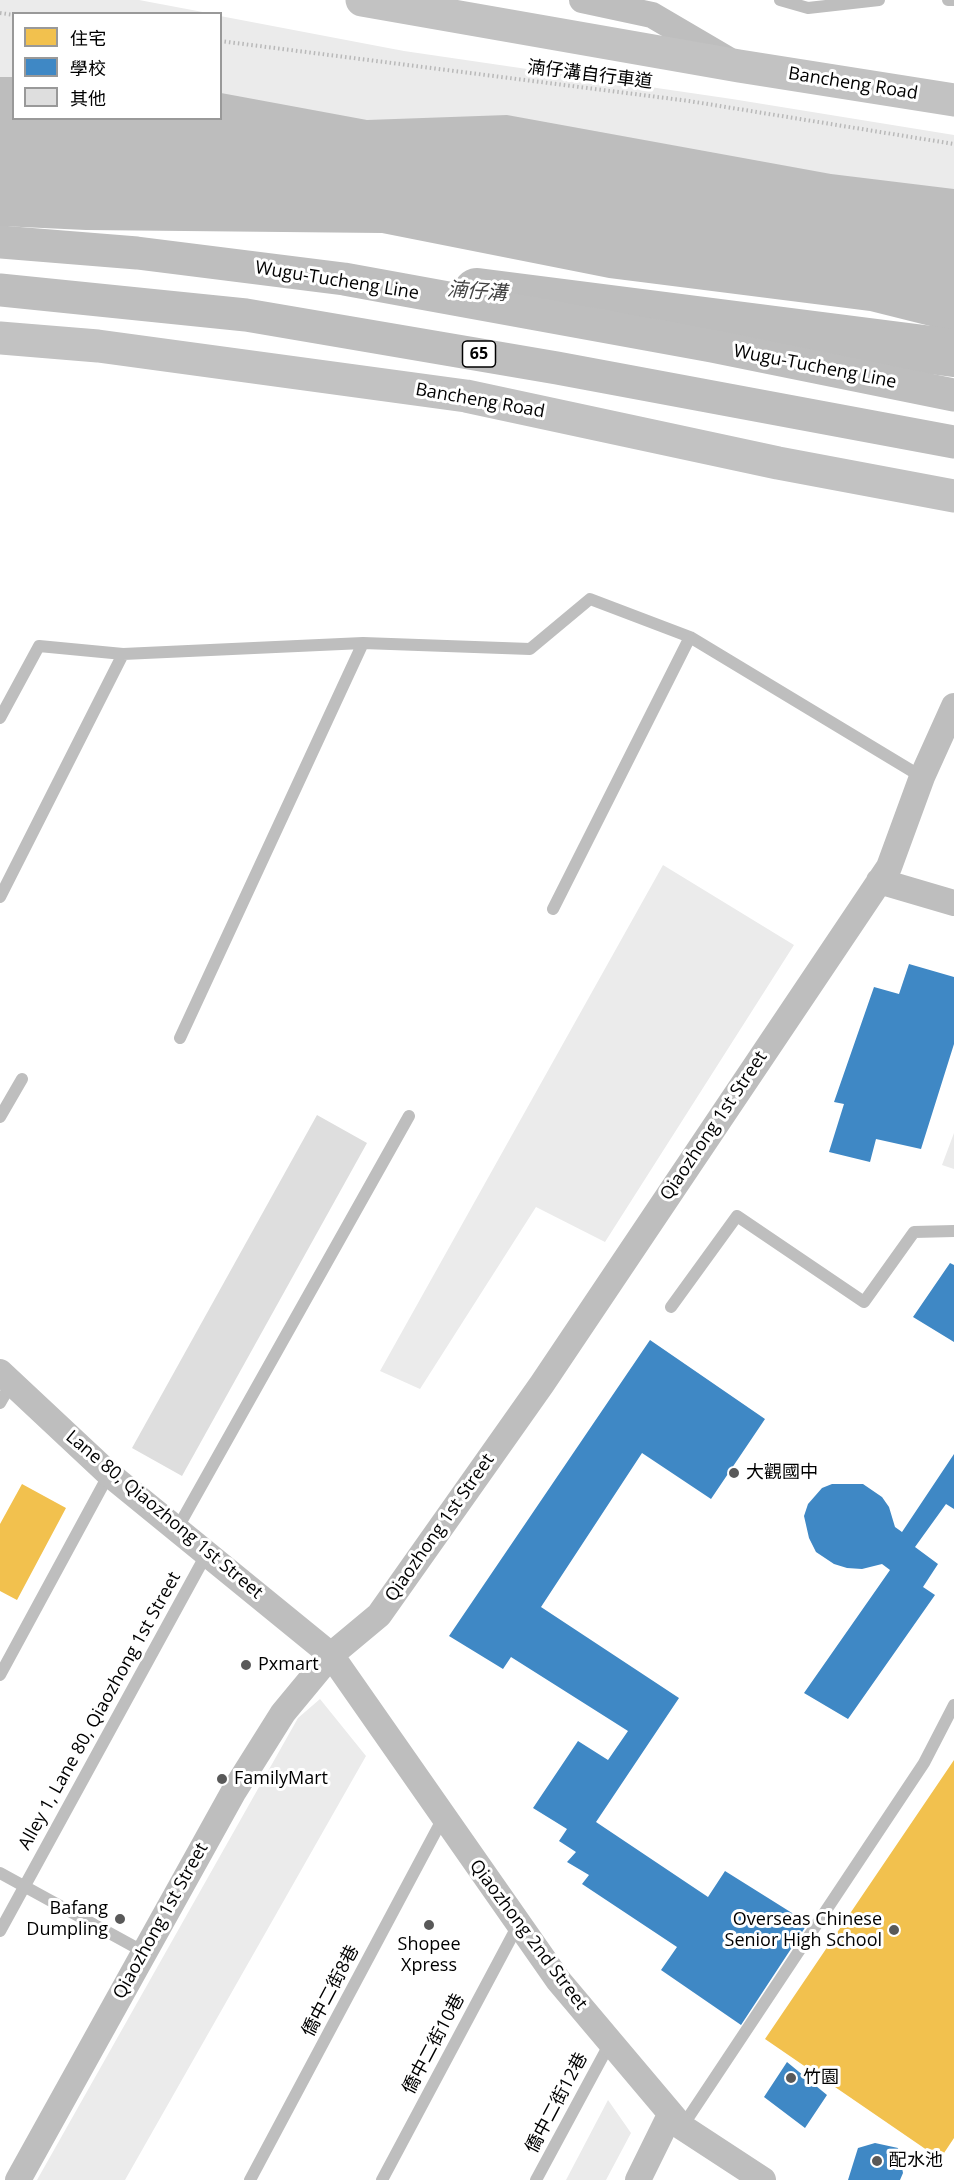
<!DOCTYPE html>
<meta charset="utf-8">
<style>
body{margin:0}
#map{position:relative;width:954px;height:2180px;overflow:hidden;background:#fff;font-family:"Open Sans","Noto Sans TC",sans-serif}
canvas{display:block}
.legend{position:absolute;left:12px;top:12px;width:210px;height:108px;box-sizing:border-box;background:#fff;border:2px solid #999;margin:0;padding:8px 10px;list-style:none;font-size:18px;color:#000}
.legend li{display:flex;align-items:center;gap:12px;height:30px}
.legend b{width:30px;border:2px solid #999}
</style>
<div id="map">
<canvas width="954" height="2180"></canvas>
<ul class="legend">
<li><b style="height:16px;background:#f2c14e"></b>住宅</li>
<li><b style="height:16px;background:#3f88c5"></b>學校</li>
<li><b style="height:16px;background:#dedede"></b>其他</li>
</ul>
</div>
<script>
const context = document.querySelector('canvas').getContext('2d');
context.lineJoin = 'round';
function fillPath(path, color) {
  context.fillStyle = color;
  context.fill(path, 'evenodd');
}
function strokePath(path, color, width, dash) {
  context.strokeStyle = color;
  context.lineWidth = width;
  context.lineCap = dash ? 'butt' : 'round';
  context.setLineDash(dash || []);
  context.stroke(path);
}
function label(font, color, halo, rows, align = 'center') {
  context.font = font + ' "Open Sans","Noto Sans TC",sans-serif';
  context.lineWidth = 6;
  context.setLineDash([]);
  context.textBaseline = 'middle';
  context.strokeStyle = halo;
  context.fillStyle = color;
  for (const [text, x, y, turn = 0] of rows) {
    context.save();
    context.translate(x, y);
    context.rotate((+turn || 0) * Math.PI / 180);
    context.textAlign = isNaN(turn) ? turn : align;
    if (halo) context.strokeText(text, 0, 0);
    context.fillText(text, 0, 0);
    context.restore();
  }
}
fillPath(new Path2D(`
 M0,0H139L208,13L14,14L13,83L0,82Z
 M220,16L404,51L732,99L954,135V208L221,110Z
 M663,865L794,945L605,1242L536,1207L420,1389L380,1371Z
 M954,1133V1169L942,1165Z
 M320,1699L366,1756L125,2180H37L298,1718Z
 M608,2100L631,2133L606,2180H566Z`), '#ebebeb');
fillPath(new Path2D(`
 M0,77H13L14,118H220L221,93L367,120L507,115L831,174L954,189V332L870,311L609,278L382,233L86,230L0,226Z`), '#bdbdbd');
fillPath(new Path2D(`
 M22,1484L66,1508L17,1600L0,1591V1524Z
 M954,1760V2138L940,2159L765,2039Z`), '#f2c14e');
fillPath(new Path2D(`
 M909,964L954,977V1044L921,1149L876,1139L870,1162L829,1152L844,1104L834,1102L874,987L899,994Z
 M950,1263L954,1265V1342L913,1317Z
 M650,1340L765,1419L711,1499L642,1453L541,1607L679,1698L596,1822L708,1897L725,1871L808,1923L741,2025L661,1970L677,1947L582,1884L589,1875L567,1862L576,1852L559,1841L567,1829L533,1808L578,1741L608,1760L628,1731L511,1657L503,1669L449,1636Z
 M954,1454V1509L946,1504L915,1547L938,1564L923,1587L935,1595L848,1719L804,1693L890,1570L882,1564L862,1569L847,1568L834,1564L816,1552L809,1538L804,1516L808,1504L822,1488L832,1484H863L882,1497L889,1507L895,1527L902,1532Z
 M787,2062L827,2095L805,2128L764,2097Z
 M875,2143L898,2148L903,2173L900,2180H848L858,2148Z`), '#3f88c5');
strokePath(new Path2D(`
 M477,292L954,353`), '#bdbdbd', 48);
fillPath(new Path2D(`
 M317,1115L367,1143L182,1476L132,1448Z`), '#dedede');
strokePath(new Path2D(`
 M0,13L14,15
 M220,41L689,101L954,144`), '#b9b9b9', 4, [1.5, 3]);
strokePath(new Path2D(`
 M780,0L808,8L879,0
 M948,0H954
 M0,718L39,646L123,654L363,643L530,649L590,599L690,637L922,777
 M0,897L123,654
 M553,909L690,637
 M180,1038L363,643
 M0,1117L22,1079
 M671,1307L737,1216L864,1302L914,1232L954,1231
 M0,1403L12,1382
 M177,1529L409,1116
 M0,1675L109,1474
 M0,1873L144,1952
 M0,1931L207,1553
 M682,2127L924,1763L954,1705
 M250,2180L443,1818
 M382,2180L518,1925
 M536,2180L610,2043`), '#bebebe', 12);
strokePath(new Path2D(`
 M582,0L652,15L727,59
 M879,881L954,903
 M0,1372L109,1474L331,1655L558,1980L682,2127L763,2180
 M18,2180L234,1791L283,1713L331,1655L379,1615L542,1384L889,867L922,777L954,706
 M638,2180L670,2115`), '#bebebe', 26);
strokePath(new Path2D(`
 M362,0L739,66L954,100
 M0,338L98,346L466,396L778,463L954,496`), '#c2c2c2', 33);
strokePath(new Path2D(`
 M0,242L137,253L344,279L712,346L954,395
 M0,290L246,315L557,368L954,442`), '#bebebe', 33);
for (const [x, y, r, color] of [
 [734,1473,6,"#595959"],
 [246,1665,6,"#595959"],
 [222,1779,6,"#595959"],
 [120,1919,6,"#595959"],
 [429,1925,6,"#595959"],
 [894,1930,6,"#595959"],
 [791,2078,6,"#595959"],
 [877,2161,6,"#595959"]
]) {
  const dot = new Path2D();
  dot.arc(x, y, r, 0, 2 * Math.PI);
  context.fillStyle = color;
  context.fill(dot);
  strokePath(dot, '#fff', 2);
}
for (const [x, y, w] of [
 [479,354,33]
]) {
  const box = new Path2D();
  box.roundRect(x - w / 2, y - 13, w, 26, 4.5);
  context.fillStyle = '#fff';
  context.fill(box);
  strokePath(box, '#000', 1.5);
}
label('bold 16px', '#000', null, [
 ["65",479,354]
]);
label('18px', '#000', '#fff', [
 ["湳仔溝自行車道",590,75,7],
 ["Bancheng Road",853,84,9],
 ["Wugu-Tucheng Line",337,281,9],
 ["Wugu-Tucheng Line",815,367,11],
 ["Bancheng Road",480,401,10],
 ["Qiaozhong 1st Street",714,1126,-56],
 ["Lane 80, Qiaozhong 1st Street",164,1515,40],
 ["Qiaozhong 1st Street",440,1528,-55],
 ["Alley 1, Lane 80, Qiaozhong 1st Street",100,1711,-61],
 ["Qiaozhong 1st Street",161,1921,-61],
 ["Qiaozhong 2nd Street",528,1935,53],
 ["僑中二街8巷",331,1991,-62],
 ["僑中二街10巷",434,2044,-62],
 ["僑中二街12巷",557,2103,-62]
]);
label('18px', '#000', '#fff', [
 ["大觀國中",746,1473],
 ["Pxmart",258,1665],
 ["FamilyMart",234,1779],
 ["Bafang",108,1909,"right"],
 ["Dumpling",108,1930,"right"],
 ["Overseas Chinese",882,1920,"right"],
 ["Senior High School",882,1941,"right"],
 ["Shopee",429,1945,"center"],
 ["Xpress",429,1966,"center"],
 ["竹園",803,2078],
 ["配水池",889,2161]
], 'left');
label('italic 20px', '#424242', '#fff', [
 ["湳仔溝",477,292,4]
]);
</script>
